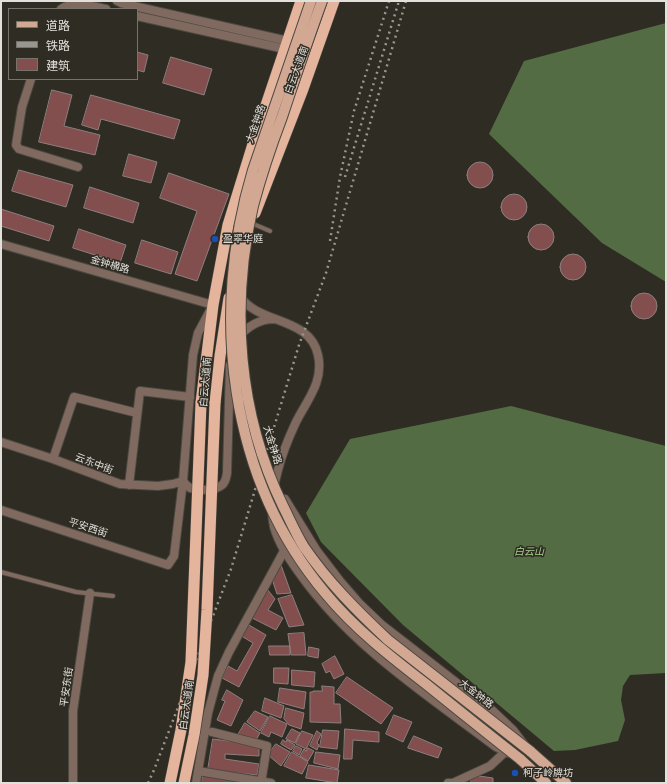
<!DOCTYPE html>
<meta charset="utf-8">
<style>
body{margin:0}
#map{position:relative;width:667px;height:784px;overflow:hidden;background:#2f2c24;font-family:Merriweather,"Noto Sans SC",serif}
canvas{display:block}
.frame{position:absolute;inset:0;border:2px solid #e2e0db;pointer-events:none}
.legend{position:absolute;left:8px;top:8px;width:130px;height:72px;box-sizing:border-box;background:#2f2c24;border:1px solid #77746d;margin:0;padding:5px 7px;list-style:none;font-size:12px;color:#e2e0db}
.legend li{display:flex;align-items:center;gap:8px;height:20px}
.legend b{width:20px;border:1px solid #77746d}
</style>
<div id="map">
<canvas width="667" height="784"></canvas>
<div class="frame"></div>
<ul class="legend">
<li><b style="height:5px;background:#d3a893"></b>道路</li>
<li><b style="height:5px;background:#98968f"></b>铁路</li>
<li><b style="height:11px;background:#834f4e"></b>建筑</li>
</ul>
</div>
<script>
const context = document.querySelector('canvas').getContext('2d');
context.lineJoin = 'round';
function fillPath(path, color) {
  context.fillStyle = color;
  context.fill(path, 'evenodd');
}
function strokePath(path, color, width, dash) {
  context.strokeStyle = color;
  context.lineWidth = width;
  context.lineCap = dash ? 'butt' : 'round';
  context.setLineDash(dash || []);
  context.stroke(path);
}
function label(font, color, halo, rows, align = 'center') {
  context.font = font + ' Merriweather,"Noto Sans SC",serif';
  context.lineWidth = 3;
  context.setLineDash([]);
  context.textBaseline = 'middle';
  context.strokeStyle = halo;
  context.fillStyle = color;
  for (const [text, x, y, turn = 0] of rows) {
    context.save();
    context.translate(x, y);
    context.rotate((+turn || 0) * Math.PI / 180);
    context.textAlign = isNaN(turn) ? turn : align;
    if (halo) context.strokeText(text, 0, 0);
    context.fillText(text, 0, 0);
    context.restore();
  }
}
fillPath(new Path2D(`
 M666,23V282L602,243L489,134L524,61Z
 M511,406L666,446V673L630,675L623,686L621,700L625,720L618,741L575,750L554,751L403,625L321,542L306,513L350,439Z`), '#536c43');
const building = new Path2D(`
 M137,52L148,55L144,72L137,70Z
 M171,57L212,69L204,95L163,83Z
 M52,90L72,95L64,126L100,135L95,155L39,142Z
 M91,95L180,120L174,139L101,119L98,130L82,125Z
 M129,154L157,162L151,183L123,176Z
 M467 175a13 13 0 1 1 26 0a13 13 0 1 1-26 0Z
 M19,170L73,185L66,207L12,191Z
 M169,173L229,194L197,281L175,274L197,211L160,198Z
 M90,187L139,203L133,223L84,208Z
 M501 207a13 13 0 1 1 26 0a13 13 0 1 1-26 0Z
 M1,209L54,226L49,241L1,226Z
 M528 237a13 13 0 1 1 26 0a13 13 0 1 1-26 0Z
 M79,229L126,245L120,263L73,248Z
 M142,240L178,252L171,274L135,263Z
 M560 267a13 13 0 1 1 26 0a13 13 0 1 1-26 0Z
 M631 306a13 13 0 1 1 26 0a13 13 0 1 1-26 0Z
 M281,565L291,593L277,594L272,579Z
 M267,589L275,599L268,610L283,618L276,630L252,618Z
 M292,595L304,625L289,627L278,599Z
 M249,625L266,635L239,687L222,678L228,666L237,671L253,643L243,637Z
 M304,633L306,655H291L288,634Z
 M269,646H290V655H270Z
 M309,647L319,649L318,658L308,656Z
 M335,656L344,674L334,679L330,671L326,673L322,664Z
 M274,668H289L288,684L274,683Z
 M292,670L315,672L314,687L292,685Z
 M347,677L393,708L381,724L336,693Z
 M322,686L334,687V704H340L341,723L310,722V692H313V691H322Z
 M280,688L306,692L304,709L278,702Z
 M227,690L243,700L231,726L217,720L225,701L222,700Z
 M265,698L284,706L281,718L262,711Z
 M286,708L304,713L301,729L289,725L284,719Z
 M255,711L268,717L260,731L247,722Z
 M394,715L412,722L403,742L386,734Z
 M270,716L287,724L282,737L271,732L269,737L261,733Z
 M245,723L260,733L256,740L238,735Z
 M292,729L300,733L295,743L286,739Z
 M345,729L379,732V742L353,740L352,759H344Z
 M323,730L339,731L337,749L320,747Z
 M302,731L313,735L306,749L296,744Z
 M317,731L321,734L317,743L319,745L317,750L310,746Z
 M414,736L442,748L438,758L408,748Z
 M213,739L259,745V756L225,754V759L259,764L257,775L208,770Z
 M283,740L286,742L287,740L295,745L291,750L281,744Z
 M276,744L290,752L281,766L268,755Z
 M296,746L302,749L299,755L293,751Z
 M308,748L314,751L308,761L300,756L304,749L306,751Z
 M292,752L308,762L302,774L284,766Z
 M316,752L340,755L338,769L314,763Z
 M309,765L339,770L337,783L306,778Z
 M203,775L256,783H202Z
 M472,775L493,778V783H471Z`);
fillPath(building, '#834f4e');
strokePath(building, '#8c7f7f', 1);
const service = new Path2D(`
 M251,223L270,231
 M1,572L76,592L113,596`);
const minor = new Path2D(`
 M117,1L121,3L288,41
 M61,9C74,0 91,6 106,9
 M137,16L285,49
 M31,79L22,107L16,145L19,149L78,167
 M1,442L53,459L120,484L158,486L173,484L183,481L174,556L168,565L1,510
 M53,459L74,397L137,413
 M129,485L140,391L190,397
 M212,732L267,746L261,783
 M198,771L271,783
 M73,783V711L90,593
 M196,783L208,713L218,676L229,652L284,551
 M448,783H453L490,766L505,752`);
const tertiary = new Path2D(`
 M1,244L213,305L198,333L193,355L183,481C185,484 187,486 190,488C198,491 215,491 222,485C226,482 226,478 227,473L230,365
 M240,296C258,325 310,316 318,355C324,382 307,400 296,422C289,437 282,454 278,470C273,488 270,509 274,527C279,545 290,560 300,574C351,646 427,695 496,747L508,753
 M238,337C249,326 259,319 275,319
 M285,499L317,551L340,581L360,604L382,625L493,711L513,730L523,743`);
const primary = new Path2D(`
 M530,751L566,783
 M520,759L546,783`);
const trunk = new Path2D(`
 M255,213L303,89L334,1
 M201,403L213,305L228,225L253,144L301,1
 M215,403L220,356L229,298`);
strokePath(service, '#4c4941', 5.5);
strokePath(minor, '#4c4941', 10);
strokePath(tertiary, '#4c4941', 10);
strokePath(primary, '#4c4941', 12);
strokePath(trunk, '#4c4941', 12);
strokePath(service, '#806a60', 4);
strokePath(minor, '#806a60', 8);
strokePath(tertiary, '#806a60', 8);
strokePath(primary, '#d3a893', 10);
strokePath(trunk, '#e4b49d', 11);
strokePath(new Path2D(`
 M345,177L399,1
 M330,241L340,177L354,111L389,1
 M148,783L154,770L231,569L299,345L326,273L406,1`), '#98968f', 2.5, [2, 4]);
const primaryBridge = new Path2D(`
 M311,1L253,170C210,313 228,478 326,594C355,629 391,657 426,684C457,709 488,734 520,759
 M322,1C308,39 295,78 282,117C271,146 261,176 253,206C230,306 238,414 283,506C290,520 296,534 304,547C328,582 357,611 388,640L530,751`);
const trunkBridge = new Path2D(`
 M170,783L181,730L191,662L201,403
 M184,783L194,735L203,675L207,610L215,403`);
strokePath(primaryBridge, '#4c4941', 12, []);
strokePath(trunkBridge, '#4c4941', 12, []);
strokePath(primaryBridge, '#d3a893', 10);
strokePath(trunkBridge, '#e4b49d', 11);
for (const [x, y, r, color] of [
 [215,239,4,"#1a4fb4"],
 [515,773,4,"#1a4fb4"]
]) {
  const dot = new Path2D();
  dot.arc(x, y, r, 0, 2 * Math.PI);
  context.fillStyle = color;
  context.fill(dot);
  strokePath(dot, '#2f2c24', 1.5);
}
label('10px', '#e2e0db', '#2f2c24', [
 ["白云大道南",297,70,-70],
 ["大金钟路",256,124,-71],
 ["金钟横路",110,265,16],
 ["白云大道南",206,382,-85],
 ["大金钟路",272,445,73],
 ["云东中街",94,464,21],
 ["平安西街",88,528,18],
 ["平安东街",67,687,-82],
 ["大金钟路",476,694,38],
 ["白云大道南",187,705,-82]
]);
label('10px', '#e2e0db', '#2f2c24', [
 ["盈翠华庭",223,239],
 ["柯子岭牌坊",523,773]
], 'left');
label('italic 10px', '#a9d18f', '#2f2c24', [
 ["白云山",529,552]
]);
</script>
